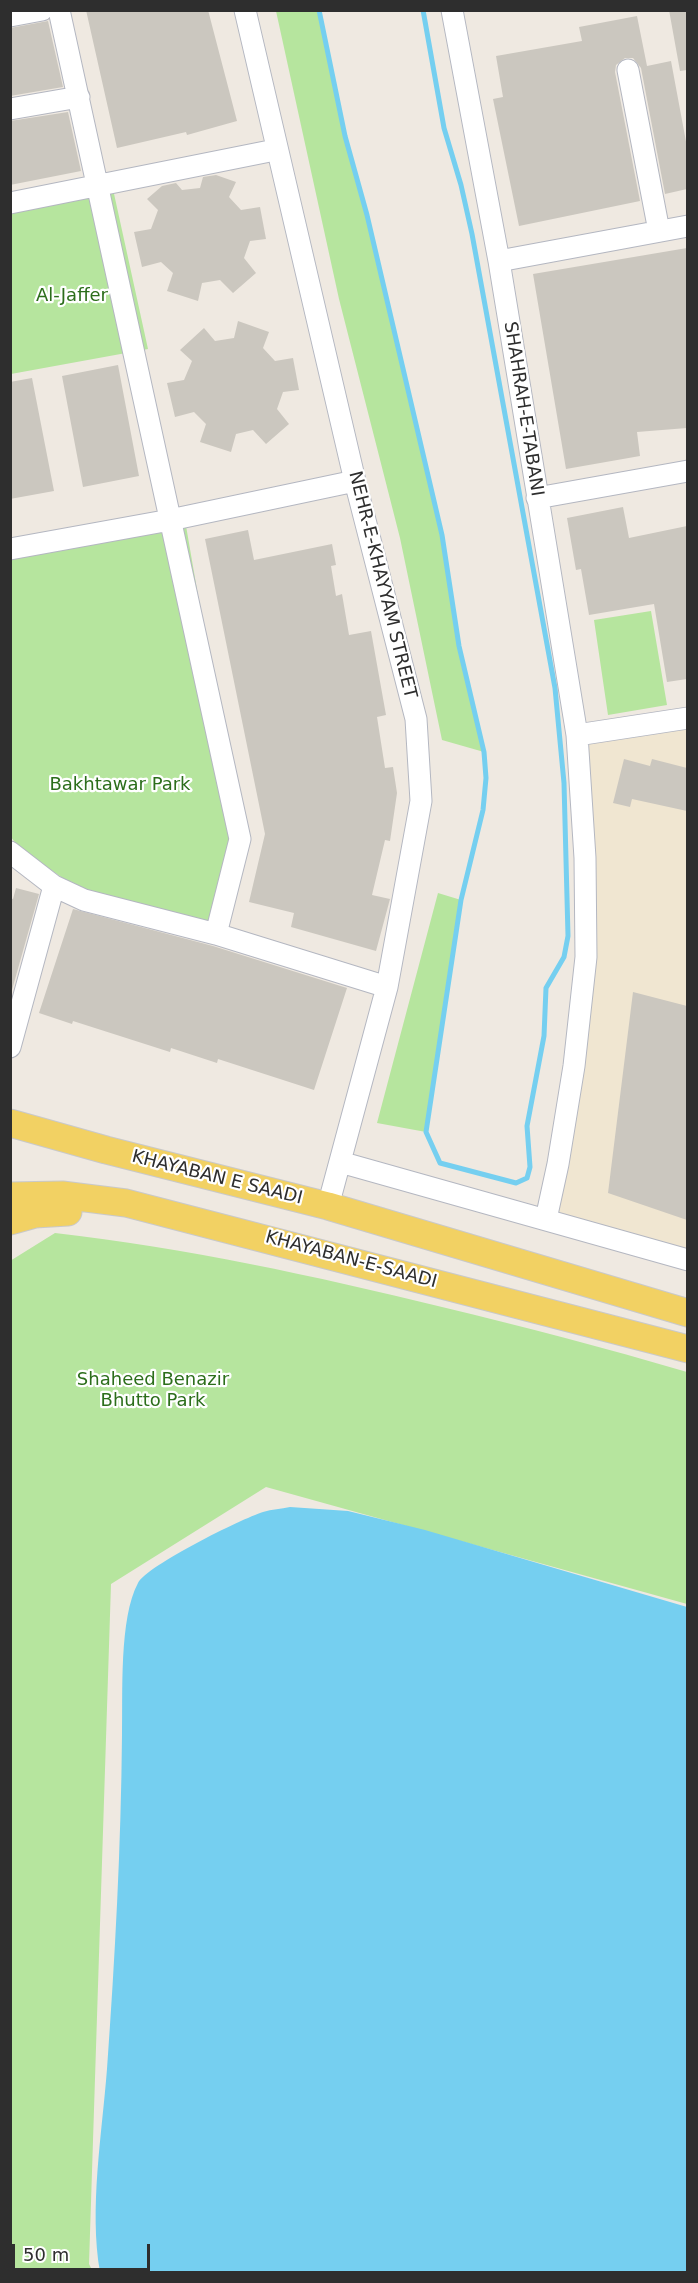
<!DOCTYPE html>
<style>
body{margin:0}
#map{position:relative;width:698px;height:2283px;overflow:hidden;background:#efe9e1;font-family:"DejaVu Sans",sans-serif}
canvas{display:block}
.frame{position:absolute;inset:0;border:12px solid #2e2e2e;pointer-events:none}
.scale{position:absolute;left:12px;top:2244px;width:138px;height:27px;box-sizing:border-box;border:3px solid #2e2e2e;border-top:0;padding-left:8px;font-size:18px;line-height:21px;white-space:nowrap;color:#2e2e2e;-webkit-text-stroke:4px #fff;paint-order:stroke}
</style>
<div id="map">
<canvas width="698" height="2283"></canvas>
<div class="frame"></div>
<div class="scale">50 m</div>
</div>
<script>
const context = document.querySelector('canvas').getContext('2d');
context.lineJoin = 'round';
function fillPath(path, color) {
  context.fillStyle = color;
  context.fill(path, 'evenodd');
}
function strokePath(path, color, width, dash) {
  context.strokeStyle = color;
  context.lineWidth = width;
  context.lineCap = dash ? 'butt' : 'round';
  context.setLineDash(dash || []);
  context.stroke(path);
}
function label(font, color, halo, rows, align = 'center') {
  context.font = font + ' "DejaVu Sans",sans-serif';
  context.lineWidth = 4.5;
  context.setLineDash([]);
  context.textBaseline = 'middle';
  context.strokeStyle = halo;
  context.fillStyle = color;
  for (const [text, x, y, turn = 0] of rows) {
    context.save();
    context.translate(x, y);
    context.rotate((+turn || 0) * Math.PI / 180);
    context.textAlign = isNaN(turn) ? turn : align;
    if (halo) context.strokeText(text, 0, 0);
    context.fillText(text, 0, 0);
    context.restore();
  }
}
fillPath(new Path2D(`
 M687,718V1260L546,1219L586,957L577,735Z`), '#f0e6d1');
fillPath(new Path2D(`
 M276,11H319L345,136L367,215L442,535L459,646L484,752L442,740L400,538L339,299Z
 M111,180L148,349L11,374V201Z
 M185,520L240,839L225,927L97,896L70,883L19,848L11,837V554Z
 M651,611L667,705L608,715L594,620Z
 M438,893L461,900L426,1132L377,1123Z
 M55,1233C186,1248 315,1276 442,1307C525,1327 606,1348 687,1372V1604L266,1487L111,1584L89,2264L93,2272H11L10,1261Z`), '#b6e59e');
fillPath(new Path2D(`
 M290,1507L348,1511L425,1530L687,1607V2272H100C89,2209 102,2134 107,2069C115,1958 121,1847 122,1735C123,1694 119,1618 138,1583C148,1565 241,1519 263,1512C272,1509 281,1509 290,1507Z`), '#75cff0');
strokePath(new Path2D(`
 M319,10L345,136L367,215L442,535L459,646L484,752L486,778L483,810L461,900L426,1132L440,1163L516,1183L527,1178L530,1167L527,1126L544,1036L546,988L564,957L568,936L564,783L555,688L472,234L461,185L444,128L423,10`), '#75cff0', 5);
fillPath(new Path2D(`
 M86,10H208L237,121L187,135L186,132L117,148Z
 M669,10H687V70L680,71Z
 M637,16L647,66L671,61L687,147V189L665,194L641,68L633,58H625L616,65L615,72L640,201L519,226L493,99L503,97L496,56L582,41L579,27Z
 M48,21L63,87L10,96V28Z
 M68,112L81,171L10,185V121Z
 M216,175L236,182L229,197L241,210L260,207L266,239L250,241L244,258L256,273L233,293L220,280L202,283L198,301L167,291L173,273L161,262L142,267L134,232L151,229L158,210L147,199L162,186L176,183L182,190L200,188L203,177Z
 M687,248V428L637,432L640,456L566,469L533,274Z
 M238,321L269,332L263,348L275,361L293,358L299,390L283,392L277,409L289,424L266,444L253,430L236,434L231,452L200,442L206,424L194,412L175,417L167,383L184,380L192,361L180,350L204,328L215,341L234,338Z
 M118,365L139,476L83,487L62,376Z
 M32,378L54,491L10,499V382Z
 M623,507L629,538L687,526V679L667,682L654,604L589,615L581,569L576,570L567,518Z
 M248,530L254,560L332,544L336,565L331,566L336,596L342,594L349,635L371,631L386,715L377,717L385,768L393,767L397,793L390,841L385,840L372,895L390,899L376,951L291,927L294,913L249,902L265,834L205,539Z
 M624,759L650,766L652,759L687,768V811L632,799L630,807L613,803Z
 M16,888L39,894L10,997V898L13,899Z
 M73,909L213,946L347,988L314,1090L218,1059L217,1063L171,1048L170,1052L73,1021L72,1024L39,1013Z
 M633,992L687,1006V1220L608,1193Z`), '#cbc7bf');
const minor = new Path2D(`
 M59,10L240,839L216,934
 M245,10L355,481L416,719L421,801L387,987L328,1206
 M452,10L499,261L577,735L688,718
 M10,16L42,10
 M628,70L659,231
 M10,109L79,97
 M10,203L275,150
 M499,261L688,226
 M537,498L688,471
 M10,549L170,520L355,481
 M10,852L54,886L84,900L216,934L387,987
 M10,1047L54,886
 M340,1162L688,1260
 M546,1219L558,1164L574,1066L586,957L585,858L577,735`);
const major = new Path2D(`
 M10,1123L106,1150L328,1206L688,1313
 M10,1196L62,1195L126,1203L688,1349
 M10,1221L35,1214L68,1212`);
strokePath(minor, '#b4b7c1', 23);
strokePath(major, '#c9c9c9', 29);
strokePath(minor, '#fff', 21);
strokePath(major, '#f2d163', 27);
label('18px', '#2c6e1b', '#fff', [
 ["Al-Jaffer",72,296],
 ["Bakhtawar Park",120,785],
 ["Shaheed Benazir",153,1380],
 ["Bhutto Park",153,1401]
]);
label('18px', '#2e2e2e', '#fff', [
 ["SHAHRAH-E-TABANI",523,409,81],
 ["NEHR-E-KHAYYAM STREET",382,585,76],
 ["KHAYABAN E SAADI",217,1178,14],
 ["KHAYABAN-E-SAADI",351,1260,15]
]);
</script>
